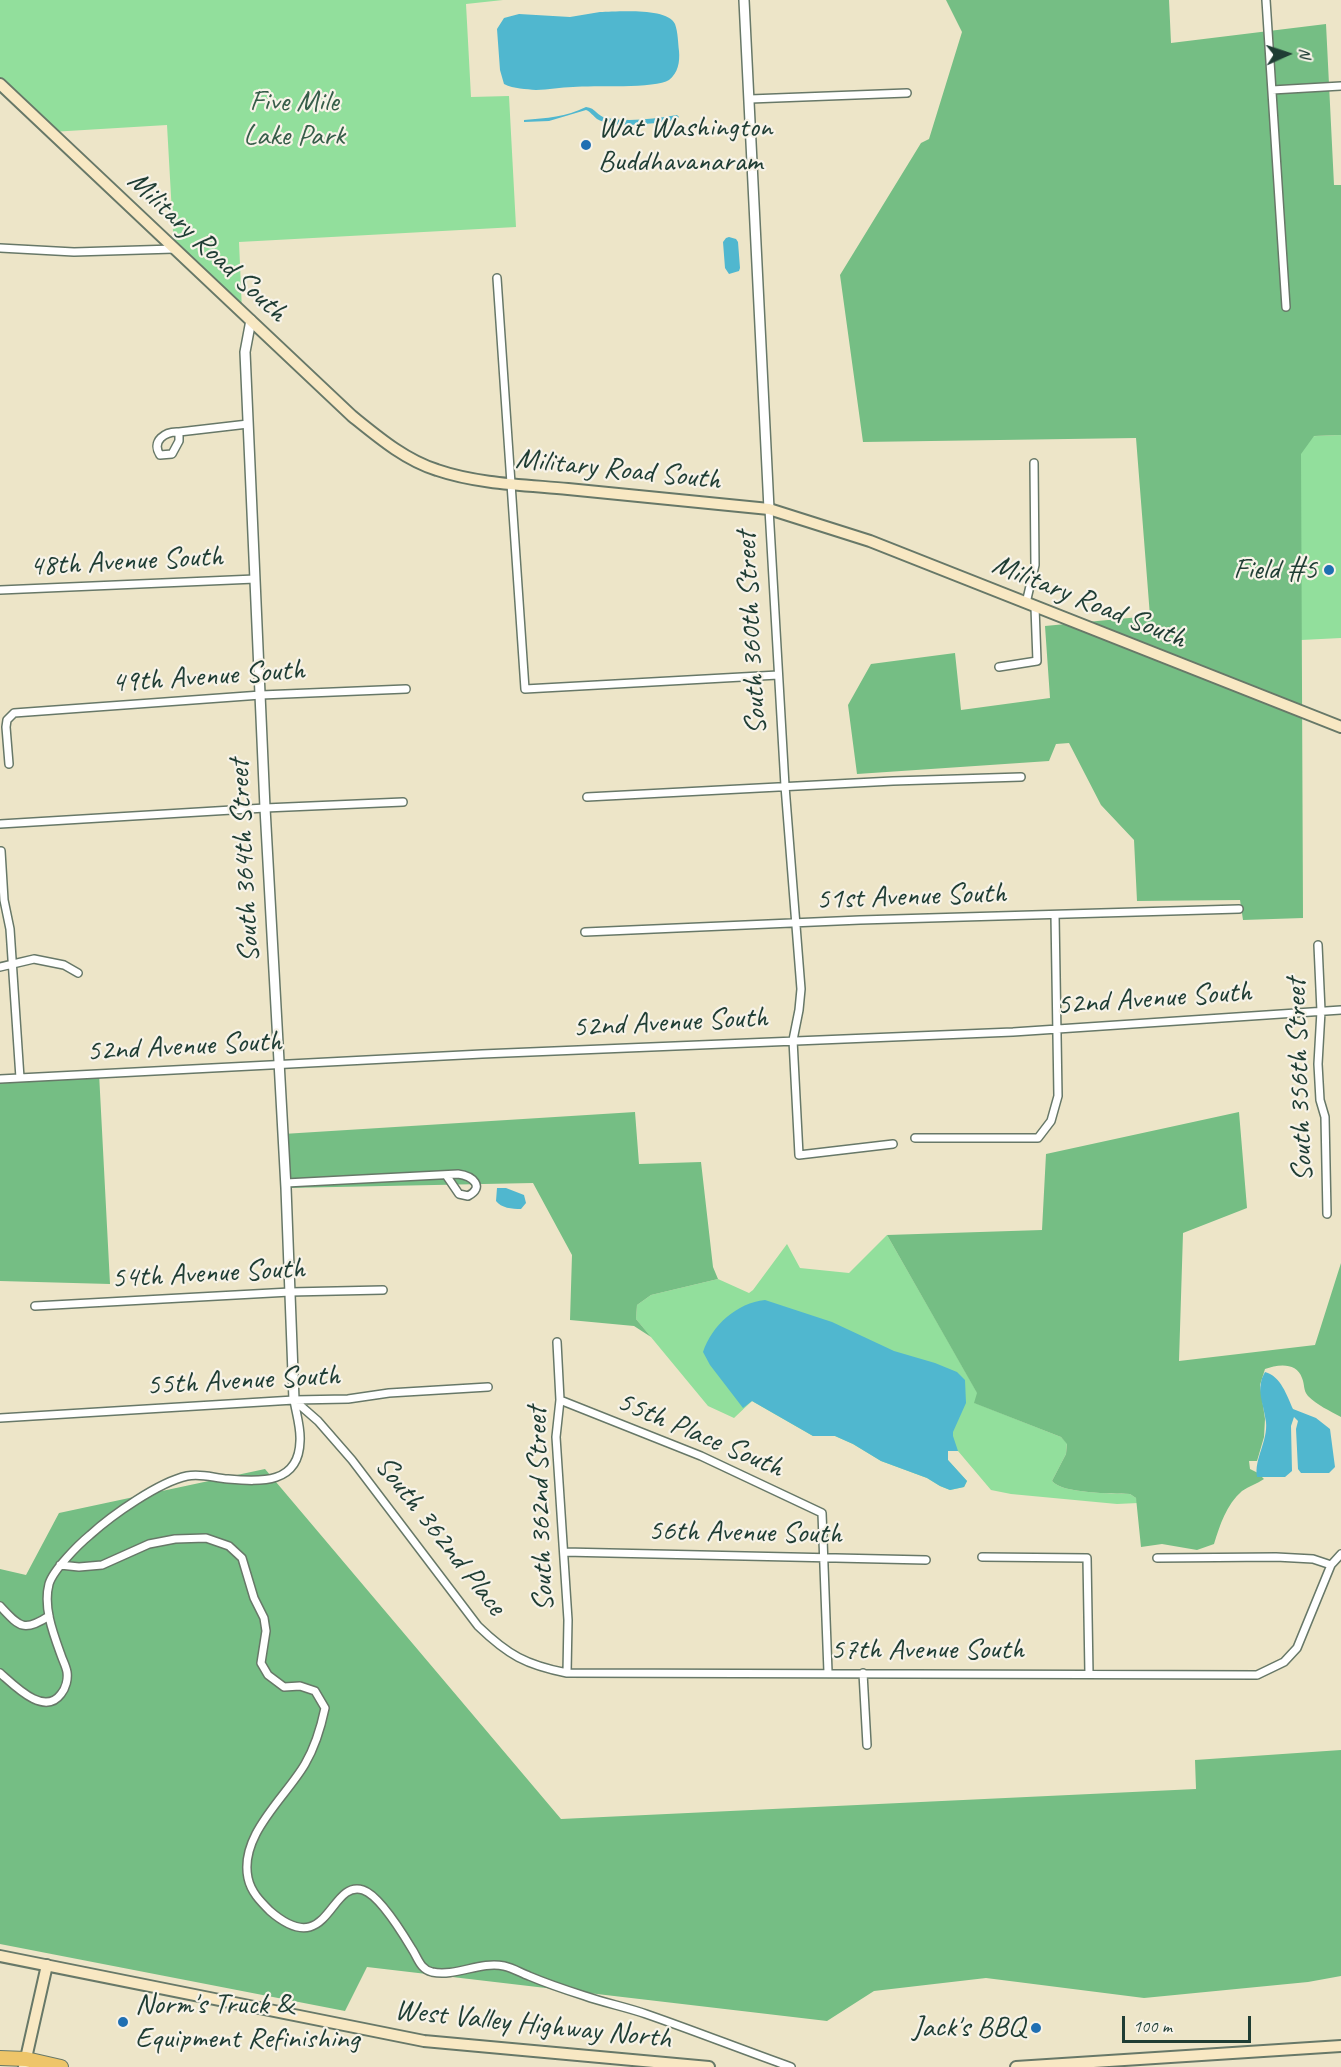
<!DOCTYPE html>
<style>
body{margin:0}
#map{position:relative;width:1341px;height:2067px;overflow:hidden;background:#ede5c8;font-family:Caveat,sans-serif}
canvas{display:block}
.north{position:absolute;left:1257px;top:24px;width:60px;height:60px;-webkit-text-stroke:4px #f7f3e8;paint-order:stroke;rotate:87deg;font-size:16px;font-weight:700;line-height:24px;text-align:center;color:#1f3d34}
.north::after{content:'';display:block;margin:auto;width:21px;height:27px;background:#1f3d34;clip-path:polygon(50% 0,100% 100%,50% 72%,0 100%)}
.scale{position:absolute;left:1122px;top:2016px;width:129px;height:27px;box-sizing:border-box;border:3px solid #1f3d34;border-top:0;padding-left:8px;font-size:18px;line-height:21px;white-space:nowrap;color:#1f3d34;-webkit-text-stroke:4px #f7f3e8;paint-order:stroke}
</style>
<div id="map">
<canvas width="1341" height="2067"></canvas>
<div class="north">N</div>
<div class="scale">100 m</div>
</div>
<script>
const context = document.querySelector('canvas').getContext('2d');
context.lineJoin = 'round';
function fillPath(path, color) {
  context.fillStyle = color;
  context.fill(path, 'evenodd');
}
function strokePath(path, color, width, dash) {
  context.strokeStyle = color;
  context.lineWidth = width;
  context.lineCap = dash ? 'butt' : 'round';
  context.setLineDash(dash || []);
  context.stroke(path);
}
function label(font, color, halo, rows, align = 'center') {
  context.font = font + ' Caveat,sans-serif';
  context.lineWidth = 4.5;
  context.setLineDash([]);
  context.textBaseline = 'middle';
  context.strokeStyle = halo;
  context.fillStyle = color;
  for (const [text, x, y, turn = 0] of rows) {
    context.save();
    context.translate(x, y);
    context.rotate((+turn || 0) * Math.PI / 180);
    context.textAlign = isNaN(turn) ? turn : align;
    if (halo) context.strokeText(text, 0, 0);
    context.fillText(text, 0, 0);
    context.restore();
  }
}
fillPath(new Path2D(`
 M0,0H503L466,4L471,97L509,96L516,227L239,242L242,311L174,249L167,125L51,132L0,84Z
 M1341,435V638L1301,640L1294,437Z
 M887,1235L978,1394L975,1403L1061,1437L1067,1443L1066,1454L1052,1481C1063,1494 1112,1493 1130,1494L1136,1498L1138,1503L1117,1504L1011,1494L991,1490L958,1451H948L947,1459L967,1481L964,1487L950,1490L940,1486L927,1478L881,1461L853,1444L835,1436H813L752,1401L734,1418L708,1406L636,1319L637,1305L651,1295L718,1279L749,1293L753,1290L787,1244L800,1268L849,1273Z`), '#92df9c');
fillPath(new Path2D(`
 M946,0H1169L1171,43L1326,24L1334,185H1341V435L1314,436L1301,454L1303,918L1243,920L1240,900L1137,901L1134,840L1101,805L1069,743L1056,744L1049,761L857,774L848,705L871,664L955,653L961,710L1050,698L1045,626L1150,616L1136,438L863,442L840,275L921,143L929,139L962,32Z
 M99,1073L110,1284L0,1281V1079Z
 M635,1112L639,1164L701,1162L713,1267L718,1279L651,1295L637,1305L636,1319L651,1337L634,1326L570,1320L572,1255L533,1183L286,1188L283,1134Z
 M1239,1112L1247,1208L1183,1233L1179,1361L1315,1345L1341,1263V1417C1330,1411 1317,1405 1308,1396C1303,1390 1305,1385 1302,1378C1297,1362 1278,1364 1265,1369L1260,1385L1265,1419L1264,1437L1257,1461H1249L1250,1469L1258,1473L1264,1479C1257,1484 1249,1486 1242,1491C1226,1505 1220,1525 1214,1544L1197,1550L1162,1544L1141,1547L1136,1498L1130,1494C1112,1493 1063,1494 1052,1481L1066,1454L1067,1444L1061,1437L974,1403L977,1393L887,1235L1042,1230L1046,1154Z
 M265,1469L561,1819L1196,1789L1195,1760L1341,1750V1976L1308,1982L1144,1998L986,1978L874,1991L827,2021L367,1967L345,2011L0,1944V1569L26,1575L59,1513Z`), '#75be84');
fillPath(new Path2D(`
 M600,12C616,12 667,7 675,24C678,32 678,43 679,51C680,62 678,73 669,80C656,89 592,85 573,87C561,87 548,90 536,90C526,89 514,89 504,84L500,70L497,29L504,18L519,14L570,17Z
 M586,107C596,108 597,116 606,118C630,122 652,119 677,115L679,117L675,120C656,123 615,130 597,119C593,116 591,112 586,110L549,121L524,122V120C547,118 566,117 586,107Z
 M729,237L736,239L738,242L740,268L739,271L729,274L725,268L723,242L726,238Z
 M497,1188H506L524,1195L526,1203L521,1209C512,1209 501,1208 496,1201Z
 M765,1300L832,1322L894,1351L935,1363L957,1372L965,1380L966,1403L953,1432V1436L958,1451H948V1460L967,1481L964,1487L950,1490L940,1486L927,1478L881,1461L853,1444L835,1436H813L752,1401L743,1408L710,1365L703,1352C712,1325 737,1303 765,1300Z
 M1265,1372C1281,1376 1287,1396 1293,1409L1316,1418L1330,1429L1335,1467L1329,1473H1301L1298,1469L1296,1429L1298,1421L1294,1417L1291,1426L1292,1471L1285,1477H1257C1254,1459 1268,1441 1266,1422C1264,1404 1255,1389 1265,1372Z`), '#50b7cf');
const minor = new Path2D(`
 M1266,0L1286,307
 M1272,90L1341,86
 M750,99L907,93
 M0,248L74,252L174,249
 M497,278L525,689L778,675
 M179,432C165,431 151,441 160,455L172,454L179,441V432L248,424
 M769,509L785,786L801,989L799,1010L793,1040L799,1155L893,1144
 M0,590L255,579
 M1026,603L1035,565L1034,463
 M999,667L1037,661L1035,607
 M9,764L6,727L7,720L14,713L261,695L406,689
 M587,797L893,781L1021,777
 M0,824L265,808L403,802
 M1,851L4,900L10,929L20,1078
 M585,932L860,920L1239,909
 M1318,945L1321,1011L1318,1064L1320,1100L1325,1117L1327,1214
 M0,967L34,959L64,965L78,973
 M0,1079L482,1054L1013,1032L1341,1010
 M915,1138H1038L1051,1121L1058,1096L1055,915
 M286,1183L458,1174C473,1176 485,1187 468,1196L459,1194L446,1175
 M35,1306L290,1292L383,1290
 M557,1342L560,1400L556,1437L568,1620L567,1673
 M294,1400L318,1421L352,1460L478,1626C508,1655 526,1665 567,1673L1257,1675L1284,1662L1297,1648L1331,1565L1341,1554
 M560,1400L701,1456L822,1513L828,1672
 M0,1418L294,1400L348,1399L389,1393L488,1387
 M564,1552L926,1560
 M982,1557L1087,1558L1089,1674
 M1157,1558L1276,1557L1313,1559L1331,1565
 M60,1565L79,1567L102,1565L149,1544L175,1539L206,1538L229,1546L242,1558L254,1598L264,1618L266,1631L261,1663L268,1675L284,1687L300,1686L315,1691L325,1708C321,1727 315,1747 305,1764C286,1797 239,1835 248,1878C251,1892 260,1901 270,1911C329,1962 329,1879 363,1890C379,1895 403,1934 412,1949C418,1958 420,1969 432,1972C456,1977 480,1961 504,1966C513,1968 521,1973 529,1976C548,1984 566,1990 585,1996C605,2003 626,2007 646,2014C695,2031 743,2050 791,2067
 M0,1606C19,1626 23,1633 49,1616
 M0,1673C14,1685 44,1717 61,1694C66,1688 68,1679 67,1672C66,1666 63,1661 61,1655C53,1633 43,1607 49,1584C53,1570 79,1544 90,1535C112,1515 159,1482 187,1476C201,1473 214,1478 228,1479C261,1482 299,1484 300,1441C301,1428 296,1413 294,1400
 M863,1673L867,1745`);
const tertiary = new Path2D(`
 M744,0L769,509
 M251,320L245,352L265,808L286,1188L294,1400`);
const secondary = new Path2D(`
 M0,84L352,416C378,437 405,460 437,470C478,484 525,485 568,489C635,496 702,502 769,509L870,541L1341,727
 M0,1956L424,2041L709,2067
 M24,2067L47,1965
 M1016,2067L1341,2046`);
const motorway = new Path2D(`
 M0,2058L26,2059L61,2067`);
strokePath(minor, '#677868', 10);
strokePath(tertiary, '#677868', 12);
strokePath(secondary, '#677868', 14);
strokePath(motorway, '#677868', 16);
strokePath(minor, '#fff', 7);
strokePath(tertiary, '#fff', 9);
strokePath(secondary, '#f8e8c3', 10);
strokePath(motorway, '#eec569', 14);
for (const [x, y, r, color] of [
 [586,145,6,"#1f6fb2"],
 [1329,570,6,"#1f6fb2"],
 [123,2022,6,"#1f6fb2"],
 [1036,2028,6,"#1f6fb2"]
]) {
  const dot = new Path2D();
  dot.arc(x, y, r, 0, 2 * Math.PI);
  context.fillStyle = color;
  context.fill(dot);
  strokePath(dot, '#f7f3e8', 2);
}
label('30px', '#365d49', '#f7f3e8', [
 ["Five Mile",294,102],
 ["Lake Park",294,136]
]);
label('30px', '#1f3d34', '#f7f3e8', [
 ["Wat Washington",598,128],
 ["Buddhavanaram",598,162],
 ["Field #5",1317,570,"right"],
 ["Norm's Truck &",135,2005],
 ["Equipment Refinishing",135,2039],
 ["Jack's BBQ",1024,2028,"right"]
], 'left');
label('30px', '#1f3d34', '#f7f3e8', [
 ["Military Road South",207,247,43],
 ["Military Road South",618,470,6],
 ["48th Avenue South",126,562,-3],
 ["Military Road South",1089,602,22],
 ["South 360th Street",752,633,-93],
 ["49th Avenue South",208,677,-4],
 ["South 364th Street",245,861,-93],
 ["51st Avenue South",911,897,-2],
 ["52nd Avenue South",1154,999,-4],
 ["52nd Avenue South",670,1023,-3],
 ["52nd Avenue South",184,1047,-3],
 ["South 356th Street",1300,1080,-92],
 ["54th Avenue South",208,1274,-3],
 ["55th Avenue South",243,1381,-3],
 ["55th Place South",700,1435,23],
 ["South 362nd Street",541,1509,-92],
 ["56th Avenue South",745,1533,1],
 ["South 362nd Place",440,1536,52],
 ["57th Avenue South",927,1650],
 ["West Valley Highway North",533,2025,6]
]);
</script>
